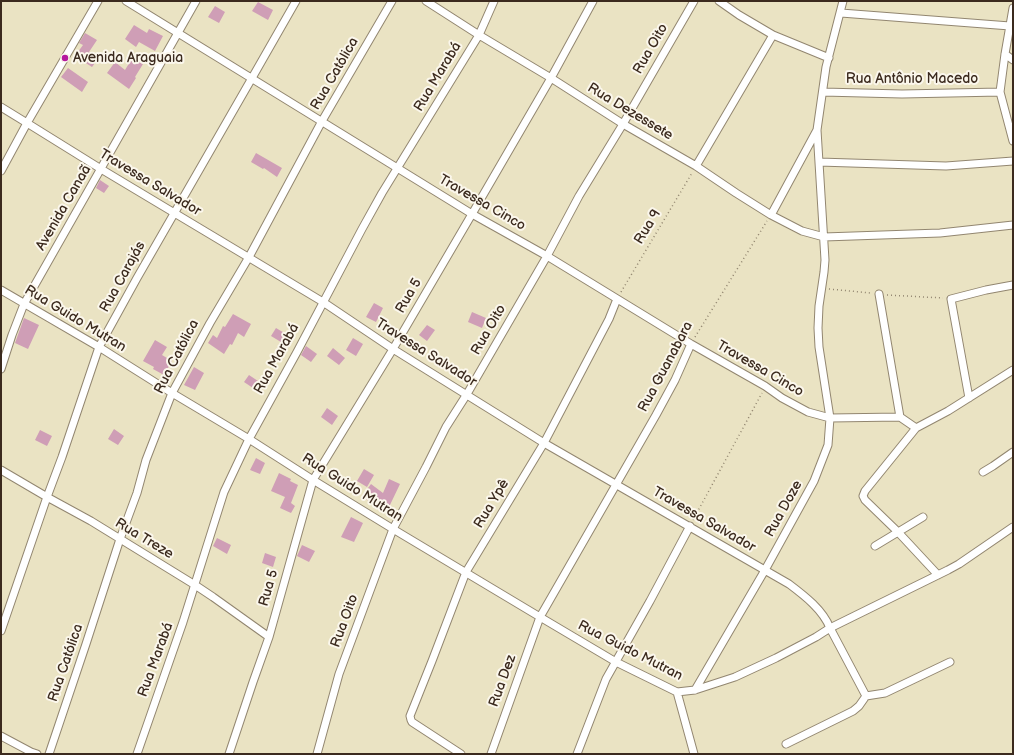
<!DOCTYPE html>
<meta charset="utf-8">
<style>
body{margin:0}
#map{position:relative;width:1014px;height:755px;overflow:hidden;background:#eae3c3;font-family:"Balsamiq Sans",sans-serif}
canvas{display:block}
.frame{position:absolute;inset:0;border:2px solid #3b2a1e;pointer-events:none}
</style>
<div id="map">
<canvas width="1014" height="755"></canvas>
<div class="frame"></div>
</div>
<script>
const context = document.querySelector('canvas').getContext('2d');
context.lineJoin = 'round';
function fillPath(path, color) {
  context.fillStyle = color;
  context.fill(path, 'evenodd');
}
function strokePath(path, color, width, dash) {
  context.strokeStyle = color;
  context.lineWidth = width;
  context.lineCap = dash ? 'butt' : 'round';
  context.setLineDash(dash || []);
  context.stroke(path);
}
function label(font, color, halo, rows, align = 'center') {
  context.font = font + ' "Balsamiq Sans",sans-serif';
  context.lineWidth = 4;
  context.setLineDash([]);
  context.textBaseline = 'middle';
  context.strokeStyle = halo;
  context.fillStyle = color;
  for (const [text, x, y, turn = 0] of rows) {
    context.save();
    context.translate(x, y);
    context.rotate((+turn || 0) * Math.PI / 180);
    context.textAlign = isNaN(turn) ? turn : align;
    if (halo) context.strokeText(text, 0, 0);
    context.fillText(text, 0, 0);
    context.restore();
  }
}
fillPath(new Path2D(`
 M258,2L273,10L268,20L252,11Z
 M215,6L225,12L219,23L208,17Z
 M134,25L147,33L149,29L163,36L155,51L139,42L136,47L125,39Z
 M85,33L97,40L89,52L98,59L92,67L75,56L83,45L79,43Z
 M133,57L143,64L135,77L136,78L129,89L107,73L115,62L125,70Z
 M68,68L88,82L82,92L61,77Z
 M256,153L282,168L277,177L264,168L263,169L251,162Z
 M100,180L109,186L104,193L96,188Z
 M374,303L383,308L376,322L366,317Z
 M472,312L486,318L482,328L468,322Z
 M233,314L251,324L244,337L238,333L232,345L230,344L224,354L208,343L213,335L217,338L223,326L225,327Z
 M24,318L39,325L28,349L15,343Z
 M427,325L435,330L427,341L419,335Z
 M276,328L286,334L281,342L271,336Z
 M353,338L363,344L356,356L346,350Z
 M155,340L167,347L162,355L172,361L164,375L153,369L154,367L143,361Z
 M306,346L317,354L311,362L301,355Z
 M333,348L345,358L339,365L327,356Z
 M194,367L204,373L195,390L184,385Z
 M249,375L258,381L253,388L244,382Z
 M327,408L338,416L332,425L321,417Z
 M114,429L124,436L118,445L108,439Z
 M40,430L52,436L47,446L35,440Z
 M256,458L265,463L260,474L250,470Z
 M364,469L374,475L367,487L357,481Z
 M279,473L291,479L290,481L298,485L291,503L295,506L291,513L280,508L285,497L271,491Z
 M389,479L400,484L389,507L373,498L370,502L362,496L371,484L383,493Z
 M351,517L363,523L354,542L341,537Z
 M217,538L231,545L227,554L213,546Z
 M302,545L315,551L309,562L297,556Z
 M265,553L276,557L273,567L262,563Z`), '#cf9eb6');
const minor = new Path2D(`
 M126,1L472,214L547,256L691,344L765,386L782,398L808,412L830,418L900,417L916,428
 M426,1L479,35L551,78L623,124L696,166L736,193L771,215L802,231L824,237L940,233L1013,225
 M719,1L739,15L773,35L829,58
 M1013,8L1005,54L1000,92L1013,141
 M841,13L1010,26
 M1005,54L1013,60
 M823,92L902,94L1000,92
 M1,107L27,123L101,169L323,302L393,349L544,443L789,584C805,596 823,610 830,628L866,696
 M819,162L946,166L1013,161
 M696,166L773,35
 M1,171L27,123L98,1
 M771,215L817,130
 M1,290L99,347L172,393L249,439L313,480L393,529L540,617L616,662L677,692L695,690L735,677L776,658L816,637L830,628L948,570L959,564L1013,527
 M879,294L900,417
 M1,369L12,335L24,304L196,1
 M969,398L951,299L986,290L1013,285
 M1,470L47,497L91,521L195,585L213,597L269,637
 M983,472L993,466L1013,452
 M875,546L923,517
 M938,575L898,532L865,500L863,496L865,491L916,428L948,411L1013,370
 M1,631L47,497L62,457L99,347L137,278L252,78L296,1
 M695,690L765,570L814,481L828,445L830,418L819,347L818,328L819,306L824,272L825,260L817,130L826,67L843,1
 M677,692L694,754
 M1,736L31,752L37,754
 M786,744L853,711L859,706L866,696L885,693L950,662
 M49,754L86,644L120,539L137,493L146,460L172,393L210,323L249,257L322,121L392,1
 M137,754L183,622L224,492L249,439L297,352L362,229L382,193L479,35L494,1
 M229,754L253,682L269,637L313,480L393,349L472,214L551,78L593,1
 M317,754L339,674L393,529L426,467L446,427L467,394L547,256L579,196L623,124L694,1
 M461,754L412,722L411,720L410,716L432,661L466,572L544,443L609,319L617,299
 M491,754L540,617L656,415L675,380L691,344
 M577,754L606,679L650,601L690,526`);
strokePath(minor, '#928670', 9);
strokePath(new Path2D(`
 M829,289L871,293
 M621,292L692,173
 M887,295L943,298
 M695,337L767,221
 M693,520L762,393`), '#928670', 1.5, [1, 3]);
strokePath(minor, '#fff', 7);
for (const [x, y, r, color] of [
 [65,58,4,"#b5179e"]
]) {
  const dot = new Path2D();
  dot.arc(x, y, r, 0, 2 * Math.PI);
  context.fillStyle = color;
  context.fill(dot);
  strokePath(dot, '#fbf7ec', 1.5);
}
label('14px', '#3b2a1e', '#fbf7ec', [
 ["Rua Oito",651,49,-60],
 ["Rua Católica",335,74,-60],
 ["Rua Marabá",438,77,-59],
 ["Rua Antônio Macedo",912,79],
 ["Rua Dezessete",630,112,31],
 ["Travessa Salvador",150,183,31],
 ["Travessa Cinco",482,203,30],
 ["Avenida Canaã",64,208,-60],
 ["Rua 9",648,227,-59],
 ["Rua Carajás",123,277,-61],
 ["Rua 5",409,296,-60],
 ["Rua Guido Mutran",75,319,31],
 ["Rua Oito",489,330,-60],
 ["Travessa Salvador",426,353,32],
 ["Rua Católica",177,357,-63],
 ["Rua Marabá",277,359,-61],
 ["Rua Guanabara",666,367,-62],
 ["Travessa Cinco",760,369,30],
 ["Rua Guido Mutran",352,488,32],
 ["Rua Ypê",492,504,-59],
 ["Rua Doze",784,509,-61],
 ["Travessa Salvador",704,520,30],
 ["Rua Treze",144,539,31],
 ["Rua 5",269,588,-74],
 ["Rua Oito",345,621,-70],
 ["Rua Guido Mutran",630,651,27],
 ["Rua Marabá",156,660,-70],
 ["Rua Católica",66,663,-71],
 ["Rua Dez",503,681,-70]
]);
label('14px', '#3b2a1e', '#fbf7ec', [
 ["Avenida Araguaia",73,58]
], 'left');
</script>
